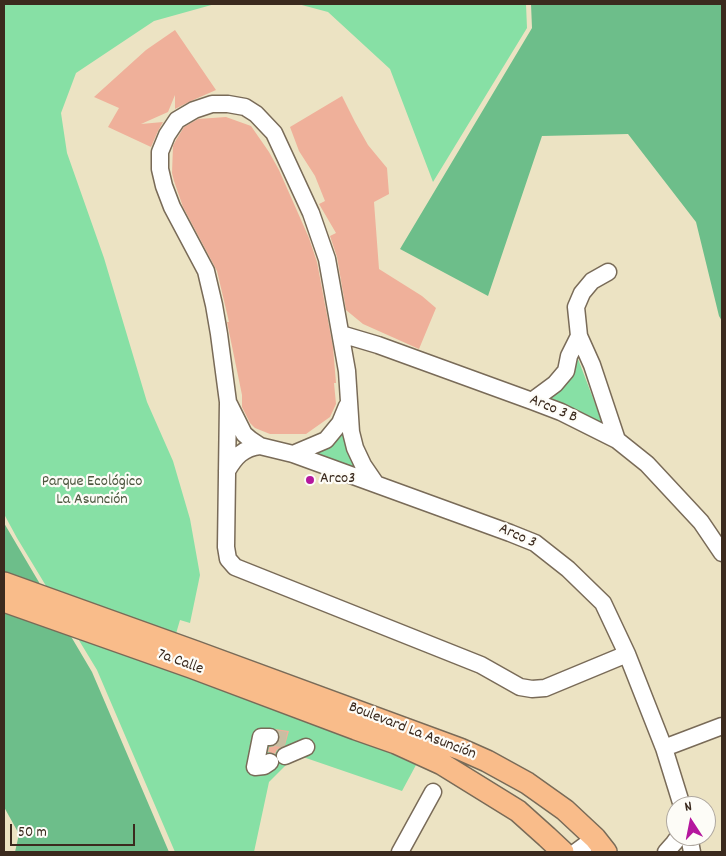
<!DOCTYPE html>
<meta charset="utf-8">
<style>
body{margin:0}
#map{position:relative;width:726px;height:856px;overflow:hidden;background:#ece3c3;font-family:Dekko,sans-serif}
canvas{display:block}
.frame{position:absolute;inset:0;border:5px solid #3b2a1e;pointer-events:none}
.north{position:absolute;left:666px;top:796px;width:50px;height:50px;box-sizing:border-box;background:#fdfcf7;border:1px solid #afa8a0;border-radius:50%;rotate:349deg;font-size:14px;font-weight:700;line-height:20px;text-align:center;color:#3b2a1e}
.north::after{content:'';display:block;margin:auto;width:18px;height:22px;background:#b5179e;clip-path:polygon(50% 0,100% 100%,50% 72%,0 100%)}
.scale{position:absolute;left:10px;top:824px;width:125px;height:22px;box-sizing:border-box;border:2px solid #3b2a1e;border-top:0;padding-left:6px;font-size:15px;line-height:18px;white-space:nowrap;color:#3b2a1e;-webkit-text-stroke:4px #fdfcf7;paint-order:stroke}
</style>
<div id="map">
<canvas width="726" height="856"></canvas>
<div class="frame"></div>
<div class="north">N</div>
<div class="scale">50 m</div>
</div>
<script>
const context = document.querySelector('canvas').getContext('2d');
context.lineJoin = 'round';
function fillPath(path, color) {
  context.fillStyle = color;
  context.fill(path, 'evenodd');
}
function strokePath(path, color, width, dash) {
  context.strokeStyle = color;
  context.lineWidth = width;
  context.lineCap = dash ? 'butt' : 'round';
  context.setLineDash(dash || []);
  context.stroke(path);
}
function label(font, color, halo, rows, align = 'center') {
  context.font = font + ' Dekko,sans-serif';
  context.lineWidth = 4.5;
  context.setLineDash([]);
  context.textBaseline = 'middle';
  context.strokeStyle = halo;
  context.fillStyle = color;
  for (const [text, x, y, turn = 0] of rows) {
    context.save();
    context.translate(x, y);
    context.rotate((+turn || 0) * Math.PI / 180);
    context.textAlign = isNaN(turn) ? turn : align;
    if (halo) context.strokeText(text, 0, 0);
    context.fillText(text, 0, 0);
    context.restore();
  }
}
fillPath(new Path2D(`
 M4,4H215L154,21L76,73L61,113L67,153L104,258L147,402L173,461L190,519L200,575L190,623L180,620L175,637L149,663L204,684L368,743L416,765L402,791L303,757L291,760L269,782L254,852H175L97,670L17,538L4,514Z
 M298,4H526L527,28L433,182L390,69L328,12Z
 M575,351L604,427L545,401Z
 M345,418L368,478L302,453Z`), '#87e0a5');
fillPath(new Path2D(`
 M531,4H722V321L719,316L696,222L628,134L542,136L488,296L400,249L532,28Z
 M4,523L92,672L169,852H15L19,834L4,807Z`), '#6dbe8a');
fillPath(new Path2D(`
 M175,30L216,90L191,101L175,109V95L168,112L141,124L163,122L158,131L151,147L108,127L119,108L94,97L146,50Z
 M342,96L355,122L368,145L387,168L389,194L374,202L379,269L422,296L436,308L419,349L363,324L346,310L337,257L330,236L336,233L319,204L325,201L315,176L299,151L290,127Z
 M226,117L251,126L269,152L279,170L309,238L317,262L333,347L336,383H334L336,404L330,417L306,434H270L255,428L250,423L242,407V395L227,322H229L217,271L183,207L174,181L172,173L173,146L176,140L184,127L198,119Z
 M275,729L289,731L285,745L277,750L275,754L268,752L269,747L275,746L279,742L280,737L279,732Z`), '#efb09a');
strokePath(new Path2D(`
 M270,737L286,740`), '#c9bea2', 16, [16, 8]);
const minor = new Path2D(`
 M608,272L592,281L582,293L576,307L579,336L592,365L617,440
 M341,334L378,345L532,401L561,412L617,440L647,464L701,522L722,553
 M532,401L555,384L566,371L569,356L579,336
 M229,404L244,434L251,440L260,446L293,454L510,533L535,543L568,569L603,603L627,654L664,748L682,806
 M293,454L326,440L340,423L347,406
 M227,471C235,457 243,448 260,446
 M376,484L363,465L355,448L351,432L347,371L327,259L311,213L274,133L256,114L245,107L228,104H212L194,110L177,120L167,135L160,152V169L164,186L172,207L206,271L214,305L219,334L228,402L226,547L228,559L235,567L481,665L520,687L532,689L545,688L627,654
 M270,737H261L255,767L264,766L270,762
 M664,748L722,726
 M285,756L306,747
 M689,836L692,852
 M400,852L433,792
 M576,852L595,838
 M666,852L674,843L679,836`);
const major = new Path2D(`
 M4,583L196,652L460,749L487,761L527,783L565,810L595,838L606,852
 M4,601L191,667L356,729L396,743L442,764L518,811L547,837L563,852`);
strokePath(minor, '#796b58', 19);
strokePath(major, '#796b58', 24);
strokePath(minor, '#fff', 16);
strokePath(major, '#f9bc8a', 21);
for (const [x, y, r, color] of [
 [310,480,5,"#b5179e"]
]) {
  const dot = new Path2D();
  dot.arc(x, y, r, 0, 2 * Math.PI);
  context.fillStyle = color;
  context.fill(dot);
  strokePath(dot, '#fdfcf7', 2);
}
label('16px', '#3b2a1e', '#fdfcf7', [
 ["Arco 3 B",553,410,23],
 ["Arco 3",517,537,24],
 ["7a Calle",180,663,20],
 ["Boulevard La Asunción",412,732,21]
]);
label('16px', '#3b2a1e', '#fdfcf7', [
 ["Arco3",320,480]
], 'left');
label('16px', '#4e5840', '#fdfcf7', [
 ["Parque Ecológico",92,483],
 ["La Asunción",92,501]
]);
</script>
